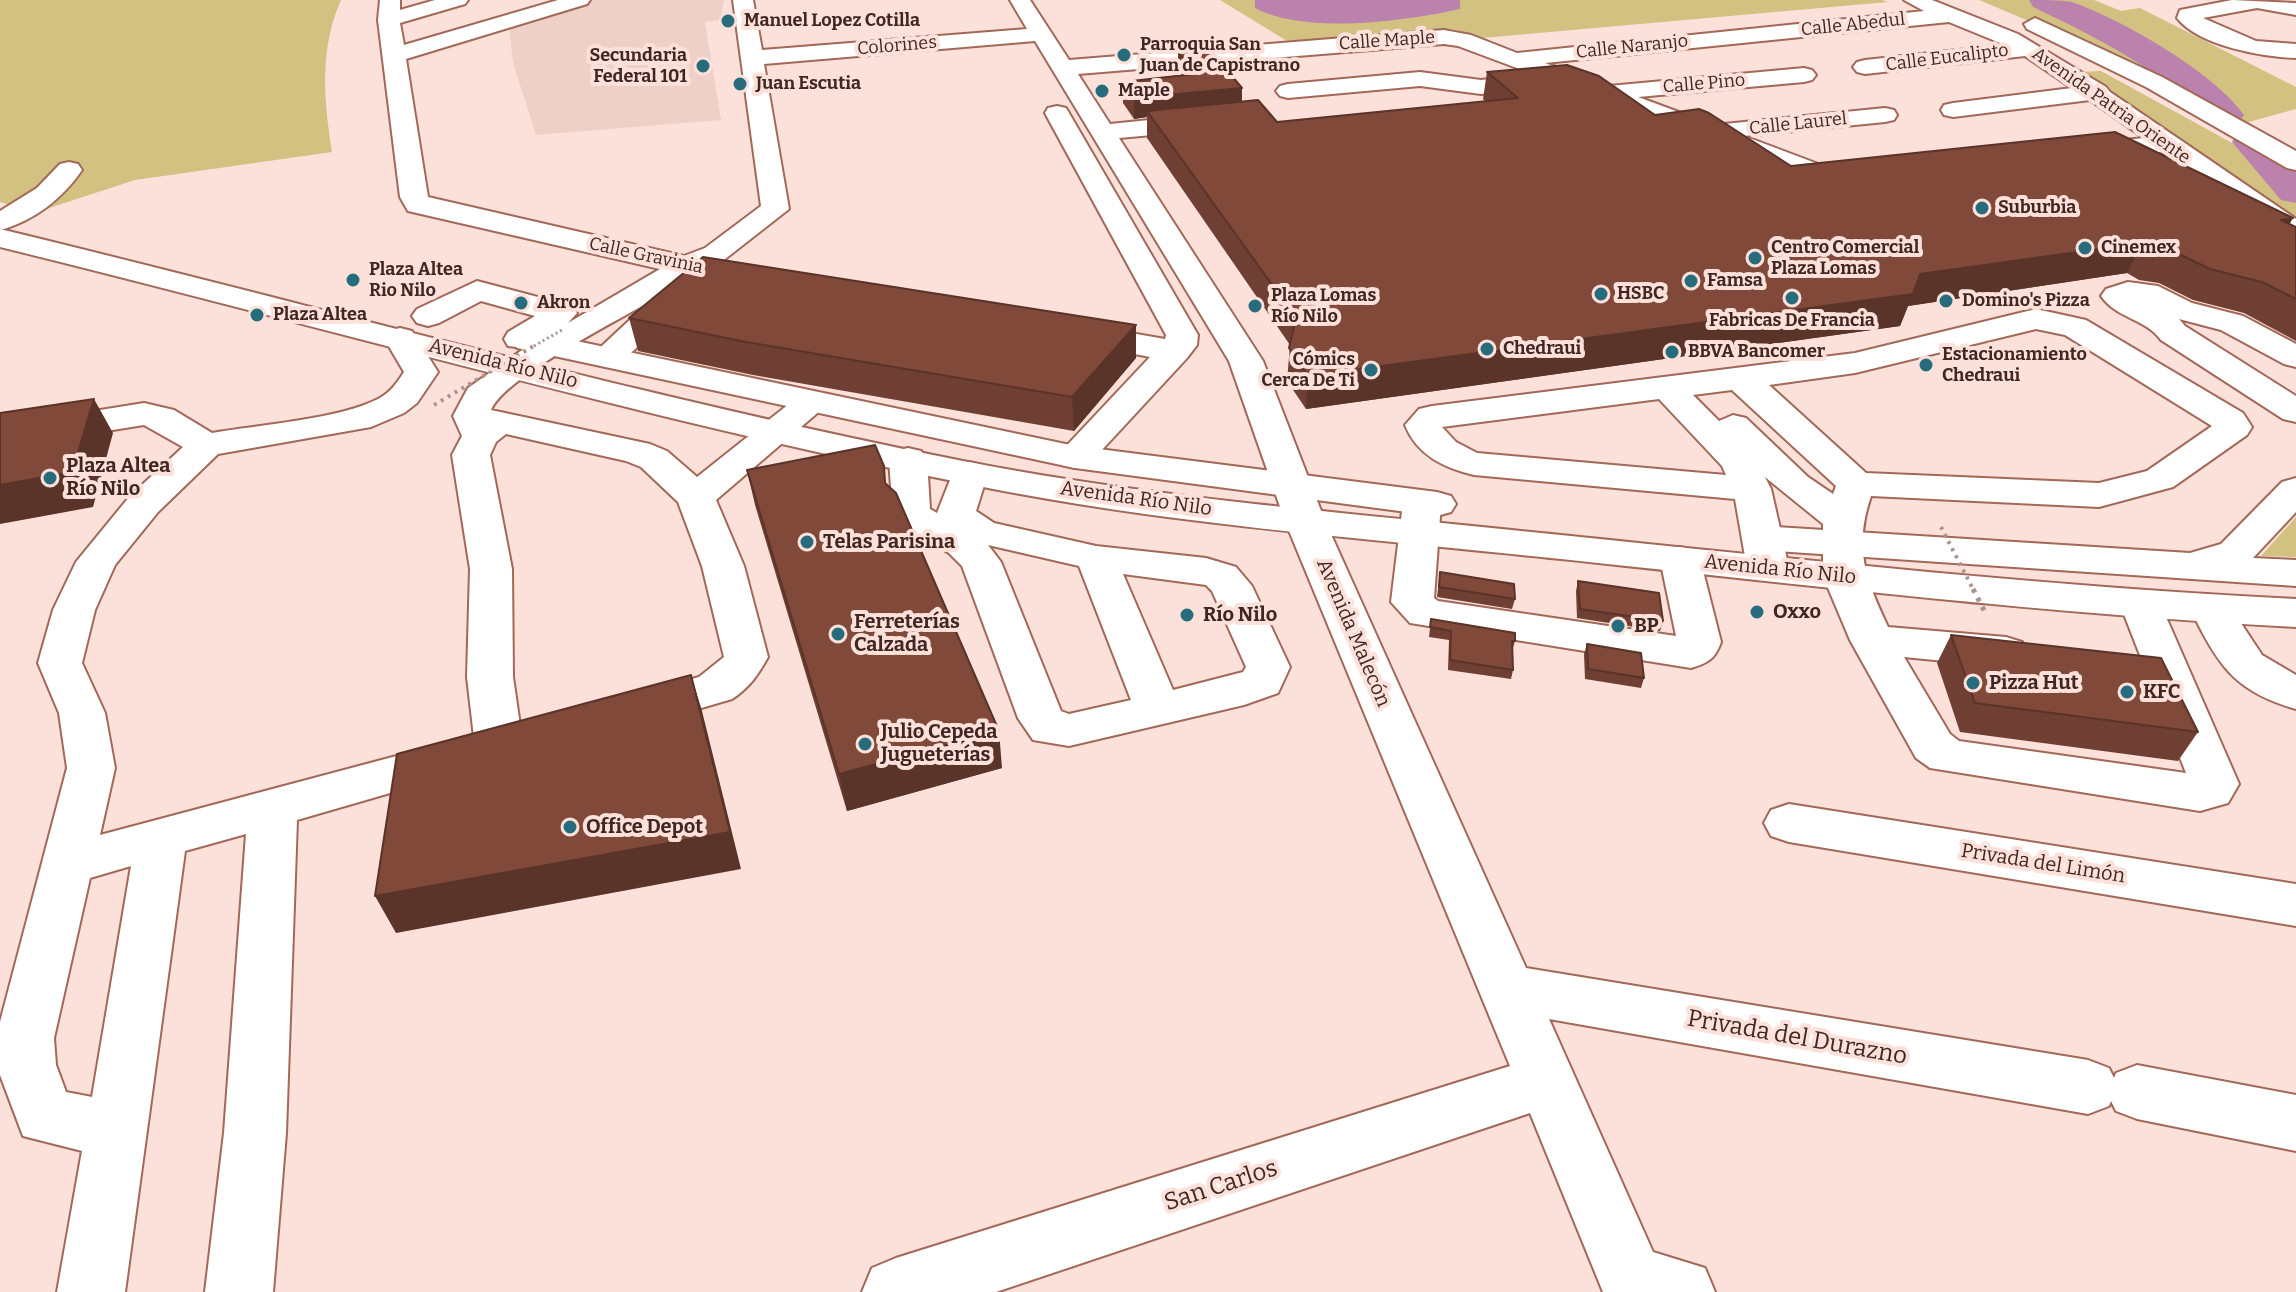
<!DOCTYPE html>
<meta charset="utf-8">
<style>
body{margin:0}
canvas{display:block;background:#fce1da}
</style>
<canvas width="2296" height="1292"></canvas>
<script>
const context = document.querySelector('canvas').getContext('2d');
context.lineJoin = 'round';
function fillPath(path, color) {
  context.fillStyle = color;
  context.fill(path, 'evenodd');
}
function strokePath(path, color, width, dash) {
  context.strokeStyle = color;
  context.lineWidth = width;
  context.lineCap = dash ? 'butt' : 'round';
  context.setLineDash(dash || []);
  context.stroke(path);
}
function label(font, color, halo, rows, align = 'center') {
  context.font = font + ' Bitter,serif';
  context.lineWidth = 8;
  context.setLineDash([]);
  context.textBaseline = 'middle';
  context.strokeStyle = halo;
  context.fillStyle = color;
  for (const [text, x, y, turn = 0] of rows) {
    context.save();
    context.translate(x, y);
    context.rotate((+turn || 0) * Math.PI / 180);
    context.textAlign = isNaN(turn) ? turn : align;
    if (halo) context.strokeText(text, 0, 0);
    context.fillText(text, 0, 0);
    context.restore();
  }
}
fillPath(new Path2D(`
 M594,0H724L720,20L705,22L721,120L536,135L513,63L509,26Z`), '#eed0c7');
fillPath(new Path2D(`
 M0,0H341C319,49 324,101 332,152L135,180L37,212L0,202Z
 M1220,0H1882L1888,2L1482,38L1453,29L1287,41Z
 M1979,0H2094L2121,11L2140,8L2296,87V109L2245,123L2121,60Z
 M2101,71L2296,178V221L2079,72Z
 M2296,517V557L2261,556Z`), '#d2c180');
fillPath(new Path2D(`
 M1255,0H1460V9C1405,21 1306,35 1255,8Z`), '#ba82ac');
fillPath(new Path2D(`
 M2029,0C2042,0 2060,0 2072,2C2121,19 2215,73 2244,115L2238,123C2209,130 2194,104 2172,87C2130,54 2081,30 2033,7Z
 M2251,130L2265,134L2296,167V203L2281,200L2232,142L2237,134Z`), '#ba82ac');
const minor = new Path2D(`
 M380,0H400V10L435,0H468L465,4L400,23L404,45L558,0H590L587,4L406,59L428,197L684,256L705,248L761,206L733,0H753L762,50L1027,29L1010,0H1030L1069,60L1444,30L1471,35L1517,53L1924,11L1904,0H1932L2018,34L2106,87L2110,92L2296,219V241L2286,238L2163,152L2086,159L2077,157L2073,151L2077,145L2144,138L2090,100L1953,117L1944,115L1941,110L1944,105L1953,103L2072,88L2025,56L1865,74L1857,72L1853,67L1857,62L1865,60L2005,45L1949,22L1545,63L1609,86L1804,68L1812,70L1816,75L1812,80L1804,82L1638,97L1714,125L1885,108L1894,110L1897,115L1894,120L1885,122L1744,136L1821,165L1863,166L1867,172L1863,178L1819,181L1809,179L1555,83L1545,87L1481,94L1420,86L1288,98L1280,96L1276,91L1280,86L1288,84L1420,72L1481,80L1533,74L1458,46L1444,44L1078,74L1110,124L1208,114L1217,117L1221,122L1217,127L1208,130L1119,138L1263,361L1325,521L1526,968L2088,1060L2109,1068L2114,1078L2116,1073L2137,1065L2296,1095V1151L2137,1119L2116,1111L2111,1101L2109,1106L2088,1114L1549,1019L1653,1252L1705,1268L1715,1292H1603L1530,1113L996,1292H862L872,1268L896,1258L1510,1066L1285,521L1229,361L1035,41L764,64L789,209L720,263L762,271L766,278L762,285L751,287L692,276L680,283L689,285L694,292L689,299L619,364L607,367L595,364L590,357L649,302C615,322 504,378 491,410L650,444L667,451L697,477L799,396L811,392L823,396L829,403L716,500L744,566L768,657C758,675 749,688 732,699L640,726L624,721L617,710L624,699L699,677L724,657L702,566L678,502L641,467L626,461L506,434L496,442L490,455L512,569L513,677L523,746L516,758L499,763L482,758L475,746L467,677L470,569L452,455L462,436L453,416L468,388L525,348L508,346L504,339L508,332L535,316L481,301L439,323L428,326L417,323L412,316L417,309L477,281L572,306L577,313L568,323L660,269L408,211L400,197L378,20Z
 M2232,0L2296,3V15L2257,8L2203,18L2256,41L2296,44V58C2263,57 2199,46 2177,18L2180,10Z
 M2035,18L2162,77L2296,151V170L2287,168L2146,87L2027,29L2024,24Z
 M1057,106L1066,108L1069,113L1198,335L1197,345L1187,358L1088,465L1075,468L1062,465L1056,457L1150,357L1067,341L1063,334L1067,327L1079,324L1165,339L1166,335L1045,113L1048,108Z
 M69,162L78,164L82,170C63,198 34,221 0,230V211L37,188L60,164Z
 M2128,282L2158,286L2192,303L2243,316L2296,344V367L2284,364L2221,330L2179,319L2185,326L2296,396V422L2283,419L2161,340C2145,318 2117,319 2101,296L2106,289Z
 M2036,309L2086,320L2243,413L2252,427L2247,435L2173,487L2099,507L1871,496C1853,548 1866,580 1888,627L2006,637L2022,642L2028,652L2022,662L2006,667L1904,657L1950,734L1959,741L2186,773L2120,604L2126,594L2141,591L2156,594L2239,784L2228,803L2200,811L1930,768L1916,758L1850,640L1823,576V524L1765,477L1771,489L1789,568L1783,577L1768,581L1753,577L1747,568L1735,499L1474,475C1444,468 1417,455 1405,425L1419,409L1432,406L1855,353ZM2036,329L2065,335L2212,426L2147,471L2099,483L1866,473L1769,385L1855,373ZM1732,390L1836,486L1833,494L1808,477L1746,418L1733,415L1719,421L1693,395ZM1659,399L1722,466L1726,475L1477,453L1456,442L1442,427Z
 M400,328L412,331L438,372L417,403L404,413L371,427L218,454L158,512L115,565L95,610L82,663L105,713L115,768L100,835L449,742L466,747L473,759L466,771L297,820L286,1133L273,1292H205L224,1133L246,834L185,851L125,1292H57L82,1151L23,1136L0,1075V1022L67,768L59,713L38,663L53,610L76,562L130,496L183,447L144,425L0,448V426L144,403L174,410L212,433C258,425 339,419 378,399C390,393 397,383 404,372L384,338L388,331ZM131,866L92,1097L66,1092L56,1065L54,1038L90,878Z
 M908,448L921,451L927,459L930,509L937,513L956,465L969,462L982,465L988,473L976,511L994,523L1096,546L1206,558L1236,567L1252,586L1290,667L1278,693L1244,705L1069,746L1033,740L1018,718L962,566L949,553L899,524L893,516L889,459L895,451ZM988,545L1079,566L1131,700L1069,714L1061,711L1001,562ZM1123,574L1206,585L1212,591L1246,667L1243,672L1173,690Z
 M1422,491L1436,495L1441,503L1434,598L1438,601L1676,636L1660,559L1666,550L1680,547L1694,550L1700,559L1721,642C1715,659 1708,663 1691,668L1410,623L1391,602L1403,503L1408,495Z
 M2216,604L2231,608L2262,655L2296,675V709C2239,693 2220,669 2195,618L2201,608Z
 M1789,804L2296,884V926L1789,842L1771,836L1764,823L1771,810Z`);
const major = new Path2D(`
 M0,229C322,307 643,398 968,462C1164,500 1363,514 1561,535C1806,560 2050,587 2296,599V627C2050,614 1806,585 1561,559C1363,538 1163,524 968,484C642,419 322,326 0,247Z
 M529,331L1075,446L1437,492L1451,496L1456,504L1451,512L1437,516L1075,468L517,348L513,341L517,334Z
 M2296,478V512L2253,558L2296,560V586L1776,551L1762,548L1756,539L1762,530L1776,527L2190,553L2221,544L2282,482Z`);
strokePath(minor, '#a26858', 4);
strokePath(major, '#a26858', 4);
fillPath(minor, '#fff');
fillPath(major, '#fff');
strokePath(new Path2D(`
 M534,346L562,330`), '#ae948e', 3, [2, 3]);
strokePath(new Path2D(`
 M434,405L537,344
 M1941,527L1974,591`), '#ae948e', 4, [3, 5]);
strokePath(new Path2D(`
 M1973,589L1986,614`), '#ae948e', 5, [4, 6]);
fillPath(new Path2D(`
 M1178,52L1242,88V101L1277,122L1486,102L1483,99L1487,72L1655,115L1791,166L2290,224L2296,227V341L2244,313L2193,300L2159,283L2139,280L2127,273L1908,306L1900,326L1306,409L1287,381L1290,345L1147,138V117L1134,119L1123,103V82L1180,76L1178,72Z
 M629,318L1136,358L1074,431L753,375L638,351Z
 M747,470L886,484L1002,768L847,811L755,505Z
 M1440,572L1515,599L1512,609L1437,597Z
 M1578,581L1663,621L1660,631L1577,618L1576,591Z
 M1431,619L1515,641L1512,651L1513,670L1511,679L1448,670L1449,640L1429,637Z
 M1951,635L2198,732L2178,761L1960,732L1937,663Z
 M1587,644L1644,678L1641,688L1585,679L1584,654Z`), '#6e3f32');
fillPath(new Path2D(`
 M1242,88L1241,108L1147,111V117L1134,119V98Z
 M2293,218L2276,248L2281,220Z
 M2142,243L2127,273L1908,306L1900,326L1306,409L1308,376L1920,274Z
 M1136,325V358L1074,431L1072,397Z
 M94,399L113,433L93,507L0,524V485Z
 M691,675L702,711L741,869L396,933L375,896Z
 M999,731L1002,768L847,811L839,774Z`), '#5a3329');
const building = new Path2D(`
 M1210,50L1242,88L1134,98L1123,82L1194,74L1178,52Z
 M1567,65L1599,76L1655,115L1699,109L1709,113L1791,166L2115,132L2293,218L2281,220L2296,227V299L2262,282L2210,269L2175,252L2155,250L2142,243L1920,274L1913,294L1308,376L1289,348L1296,318L1147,111L1258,100L1277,122L1518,98L1487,72Z
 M703,257L1136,325L1072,397L746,342L629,318Z
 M94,399L72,472L0,485V413Z
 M875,445L884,466L885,483L896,493L999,731L839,774L747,470Z
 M1440,572L1514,584L1515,599L1439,587Z
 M1578,581L1659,593L1663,621L1580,609Z
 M1431,619L1515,633V641H1512L1513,670L1450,660L1451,631L1430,627Z
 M1951,635L2161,658L2198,732L1975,703Z
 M1587,644L1641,653L1644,678L1588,669Z
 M691,675L730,832L375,896L397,754Z`);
fillPath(building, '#80493a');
strokePath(building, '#5a3329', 2);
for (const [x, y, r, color] of [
 [728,21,8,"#276c7c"],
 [1124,55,8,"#276c7c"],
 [703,66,8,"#276c7c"],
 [740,84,8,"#276c7c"],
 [1102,91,8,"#276c7c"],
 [1982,208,8,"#276c7c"],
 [2085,248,8,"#276c7c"],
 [1755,258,8,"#276c7c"],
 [353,280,8,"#276c7c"],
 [1691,281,8,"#276c7c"],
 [1601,294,8,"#276c7c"],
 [1792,298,8,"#276c7c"],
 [1946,301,8,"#276c7c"],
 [521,303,8,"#276c7c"],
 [1255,306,8,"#276c7c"],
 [257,315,8,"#276c7c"],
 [1487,349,8,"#276c7c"],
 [1672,352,8,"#276c7c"],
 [1926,365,8,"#276c7c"],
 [1371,370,8,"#276c7c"],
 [50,478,8,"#276c7c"],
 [807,542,8,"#276c7c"],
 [1757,612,8,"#276c7c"],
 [1187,615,8,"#276c7c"],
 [1618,626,8,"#276c7c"],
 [838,634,8,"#276c7c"],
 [1973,683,8,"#276c7c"],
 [2127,692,8,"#276c7c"],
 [865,744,8,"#276c7c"],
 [570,827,8,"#276c7c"]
]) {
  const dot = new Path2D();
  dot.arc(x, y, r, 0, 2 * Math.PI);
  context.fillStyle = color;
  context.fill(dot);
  strokePath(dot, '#fce1da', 3);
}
label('bold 18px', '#402721', '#fce1da', [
 ["Manuel Lopez Cotilla",744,21],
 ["Parroquia San",1140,45],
 ["Juan de Capistrano",1140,66],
 ["Secundaria",687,56,"right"],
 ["Federal 101",687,77,"right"],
 ["Juan Escutia",756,84],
 ["Maple",1118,91],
 ["Suburbia",1998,208],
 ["Centro Comercial",1771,248],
 ["Plaza Lomas",1771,269],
 ["Cinemex",2101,248],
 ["Plaza Altea",369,270],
 ["Rio Nilo",369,291],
 ["Famsa",1707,281],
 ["HSBC",1617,294],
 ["Plaza Lomas",1271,296],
 ["Río Nilo",1271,317],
 ["Domino's Pizza",1962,301],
 ["Akron",537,303],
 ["Plaza Altea",273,315],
 ["Fabricas De Francia",1792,321,"center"],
 ["Chedraui",1503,349],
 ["BBVA Bancomer",1688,352],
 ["Estacionamiento",1942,355],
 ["Chedraui",1942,376],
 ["Cómics",1355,360,"right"],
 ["Cerca De Ti",1355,381,"right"]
], 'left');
label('18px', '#402721', '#fce1da', [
 ["Calle Abedul",1853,25,-6],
 ["Calle Maple",1387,41,-4],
 ["Colorines",897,46,-5],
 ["Calle Naranjo",1632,47,-6],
 ["Calle Eucalipto",1947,58,-7],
 ["Calle Pino",1704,84,-5],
 ["Avenida Patria Oriente",2111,106,35],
 ["Calle Laurel",1798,124,-6],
 ["Calle Gravinia",646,256,12]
]);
label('20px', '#402721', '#fce1da', [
 ["Avenida Río Nilo",503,364,14],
 ["Avenida Río Nilo",1136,499,8],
 ["Avenida Río Nilo",1780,570,6],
 ["Avenida Malecón",1353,633,67],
 ["Privada del Limón",2043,864,9]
]);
label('bold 20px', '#402721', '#fce1da', [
 ["Plaza Altea",66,466],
 ["Río Nilo",66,489],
 ["Telas Parisina",823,542],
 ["Oxxo",1773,612],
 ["Río Nilo",1203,615],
 ["Ferreterías",854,622],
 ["Calzada",854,645],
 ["BP",1634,626],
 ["Pizza Hut",1989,683],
 ["KFC",2143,692],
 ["Julio Cepeda",881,732],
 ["Jugueterías",881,755],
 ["Office Depot",586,827]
], 'left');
label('24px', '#402721', '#fce1da', [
 ["Privada del Durazno",1797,1038,10],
 ["San Carlos",1221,1186,-18]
]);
</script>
